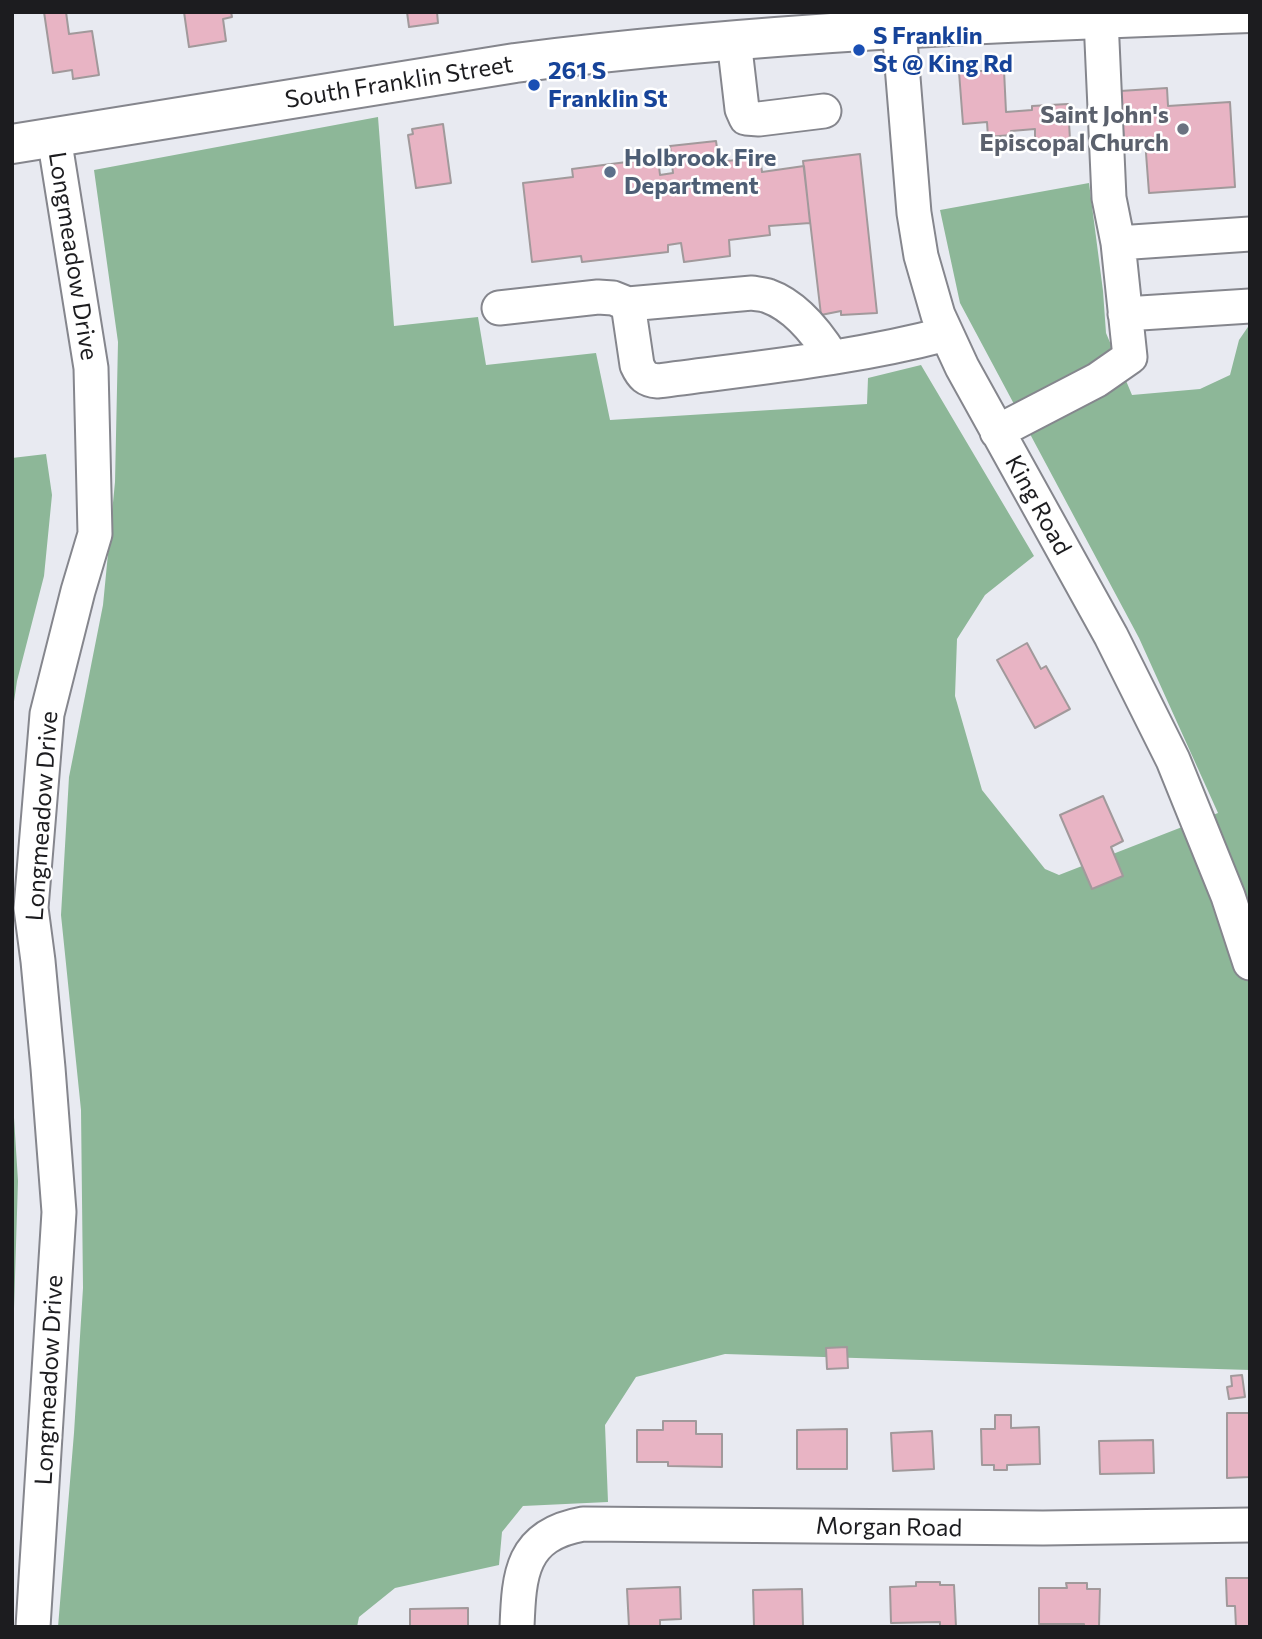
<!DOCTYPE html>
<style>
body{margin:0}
#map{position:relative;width:1262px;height:1639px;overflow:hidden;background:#e8eaf1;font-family:Commissioner,sans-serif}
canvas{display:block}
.frame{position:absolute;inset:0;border:14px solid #1c1c1f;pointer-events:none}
</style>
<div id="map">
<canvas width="1262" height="1639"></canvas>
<div class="frame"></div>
</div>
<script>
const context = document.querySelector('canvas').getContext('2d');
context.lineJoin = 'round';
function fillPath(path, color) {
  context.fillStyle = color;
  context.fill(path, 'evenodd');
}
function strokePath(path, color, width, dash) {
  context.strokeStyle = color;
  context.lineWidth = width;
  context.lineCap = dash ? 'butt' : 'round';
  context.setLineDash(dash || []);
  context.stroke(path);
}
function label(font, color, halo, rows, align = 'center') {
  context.font = font + ' Commissioner,sans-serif';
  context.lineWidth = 5;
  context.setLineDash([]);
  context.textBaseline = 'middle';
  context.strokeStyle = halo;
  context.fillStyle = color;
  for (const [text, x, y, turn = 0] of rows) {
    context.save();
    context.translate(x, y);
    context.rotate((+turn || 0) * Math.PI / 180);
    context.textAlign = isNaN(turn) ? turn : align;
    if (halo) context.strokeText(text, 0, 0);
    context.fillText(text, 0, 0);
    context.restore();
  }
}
fillPath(new Path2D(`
 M378,117L394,326L478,317L486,365L596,353L610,420L867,404L868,378L921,365L1034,556L985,595L957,639L955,696L982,790L1045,869L1059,875L1218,813L1139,638L960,303L940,210L1089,183L1103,291L1106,333L1132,395L1200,389L1230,375L1239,340L1250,324V1370L725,1354L636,1377L605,1425L608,1502L523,1506L502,1532L499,1565L395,1588L359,1617L357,1627H58L74,1433L83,1288L81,1110L61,915L69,777L103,605L115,482L118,342L94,170Z
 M46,454L52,495L44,576L17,681L12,715V458Z
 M12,1086L18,1181L12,1372Z`), '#8db798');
const building = new Path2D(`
 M44,12H66L69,34L92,31L99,75L73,79L72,70L53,73Z
 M184,12H231L232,17L223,19L226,41L189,47Z
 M407,12H437L438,23L409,27Z
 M1004,70L1006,112L1032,110V106L1068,104L1070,140L1035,142V129L1011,131V135L988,137L987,122L963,124L959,72Z
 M1167,88L1168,106L1230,102L1235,187L1149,193L1145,140L1124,142L1120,91Z
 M443,124L451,183L416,188L408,135L413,134L412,129Z
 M716,141L719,162L760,157L762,172L804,166L810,223L769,226L770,235L729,240L730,256L684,262L681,243L668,245V252L582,262L581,256L532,262L523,183L573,177L572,169L658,158L660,175L673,173L670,146Z
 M860,154L877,313L841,315V311L821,315L803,161Z
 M1027,643L1041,669L1046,666L1070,709L1035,728L997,660Z
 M1103,796L1123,841L1111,847L1123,876L1092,889L1060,815Z
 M847,1347L848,1368L827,1369L826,1348Z
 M1242,1375L1245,1397L1229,1399L1227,1387L1232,1386L1231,1376Z
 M1227,1413H1250V1477L1227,1478Z
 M995,1415H1011V1428L1039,1427L1040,1464L1007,1465V1470H994V1465H982L981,1429H995Z
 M663,1421H696V1434H722V1467L668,1466V1462H637V1430H663Z
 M847,1429V1469H797V1430Z
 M932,1431L934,1469L893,1471L891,1433Z
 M1153,1440L1154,1473L1100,1474L1099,1441Z
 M1226,1578H1250V1627H1236L1235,1606H1227Z
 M916,1582H940V1585H954L956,1627H940V1622L891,1623L890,1587L916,1586Z
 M1066,1583H1087V1589H1100L1099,1627H1084V1624H1039V1588H1067Z
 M680,1587L681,1619L660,1620V1627H629L627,1589Z
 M802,1589L803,1626L754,1627L753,1590Z
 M468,1608V1627H410V1609Z`);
fillPath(building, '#e8b4c4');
strokePath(building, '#a1999b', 2);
const minor = new Path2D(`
 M899,28L914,213L921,256L938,315L962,367L1111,636L1173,760L1228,896L1250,963
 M734,40L742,109L746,118L759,119L824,111
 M1118,243L1250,234
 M628,304L637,365C642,376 646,380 658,381C754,368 852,359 946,334
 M499,308L598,297L613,298L628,304L752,293C757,294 763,294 768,296C796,306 817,333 832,357
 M1125,314L1250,306
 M997,432L1097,380L1130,357L1118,243L1109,198L1101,19
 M33,1627L59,1212L48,1068L38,961L31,908L47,714L78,591L95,534L91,368L54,137
 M517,1627C519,1574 521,1535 583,1524L1043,1528L1250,1525`);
const major = new Path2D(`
 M12,144L515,63C759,32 1004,22 1250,13`);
strokePath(minor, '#85868d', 37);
strokePath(major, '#85868d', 42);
strokePath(minor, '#fff', 33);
strokePath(major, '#fff', 38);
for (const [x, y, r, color] of [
 [859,50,7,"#1a4fb4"],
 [534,85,7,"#1a4fb4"],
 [1183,129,7,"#6b7280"],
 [610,172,7,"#5c6f8a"]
]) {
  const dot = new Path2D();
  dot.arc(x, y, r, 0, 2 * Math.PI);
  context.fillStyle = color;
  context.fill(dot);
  strokePath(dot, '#fff', 2.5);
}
label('bold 24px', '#164399', '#fff', [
 ["S Franklin",873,36],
 ["St @ King Rd",873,64],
 ["261 S",548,71],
 ["Franklin St",548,99]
], 'left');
label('24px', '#1c1c1f', '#fff', [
 ["South Franklin Street",399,82,-9],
 ["Longmeadow Drive",73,256,81],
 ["King Road",1038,505,61],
 ["Longmeadow Drive",42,816,-86],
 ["Longmeadow Drive",49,1380,-87],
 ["Morgan Road",889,1527,1]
]);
label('bold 24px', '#5b616d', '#fff', [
 ["Saint John's",1169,115],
 ["Episcopal Church",1169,143]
], 'right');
label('bold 24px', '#4e5e75', '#fff', [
 ["Holbrook Fire",624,158],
 ["Department",624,186]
], 'left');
</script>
